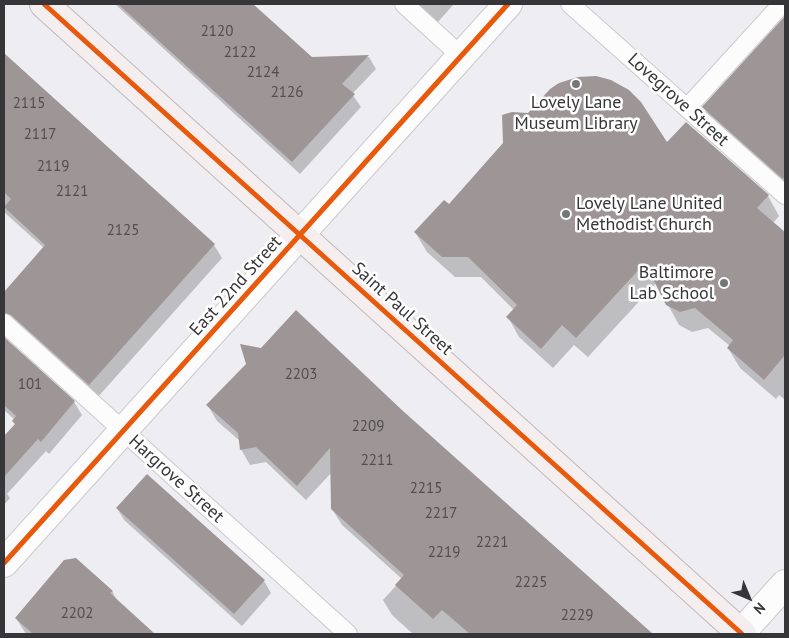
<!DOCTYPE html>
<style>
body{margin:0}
#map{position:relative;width:789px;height:638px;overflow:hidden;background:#eeeef2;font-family:"PT Sans",sans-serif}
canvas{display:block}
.frame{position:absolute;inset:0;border:5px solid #363639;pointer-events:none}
.north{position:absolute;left:724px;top:573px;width:50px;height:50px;-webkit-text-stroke:4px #fff;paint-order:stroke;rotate:135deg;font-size:14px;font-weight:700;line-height:20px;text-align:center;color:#363639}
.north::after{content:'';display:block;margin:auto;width:18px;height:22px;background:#363639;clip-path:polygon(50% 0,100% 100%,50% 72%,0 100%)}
</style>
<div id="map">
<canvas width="789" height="638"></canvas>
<div class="frame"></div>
<div class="north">N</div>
</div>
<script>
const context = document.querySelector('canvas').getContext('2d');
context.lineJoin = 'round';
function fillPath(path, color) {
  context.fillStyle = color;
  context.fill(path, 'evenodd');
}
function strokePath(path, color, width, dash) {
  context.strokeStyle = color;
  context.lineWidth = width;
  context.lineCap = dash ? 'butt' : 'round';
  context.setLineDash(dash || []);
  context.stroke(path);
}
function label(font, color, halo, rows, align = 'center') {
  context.font = font + ' "PT Sans",sans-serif';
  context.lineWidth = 5;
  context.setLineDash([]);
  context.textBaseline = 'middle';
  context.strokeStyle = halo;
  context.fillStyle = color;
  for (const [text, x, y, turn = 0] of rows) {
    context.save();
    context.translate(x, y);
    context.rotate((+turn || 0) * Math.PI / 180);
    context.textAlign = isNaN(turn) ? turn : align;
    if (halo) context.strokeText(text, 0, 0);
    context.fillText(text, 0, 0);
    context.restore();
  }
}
fillPath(new Path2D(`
 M115,4H252L311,58L369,57L376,69L352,94L361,107L300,174Z
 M415,4H454L437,23Z
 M785,18V190L716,128L704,107Z
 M4,55L214,245L222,258L97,398L4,329V294L44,248L5,213L4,214Z
 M667,144L768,196L779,216L773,223L785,234V400L779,395L776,399L740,368L728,348L730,346L708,328L692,332L679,325L656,283L588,357L574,345L553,368L519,337L508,317L514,310L481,277H455L427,252L415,232L449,206Z
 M4,339L74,402L82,415L49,454L46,451L7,494L10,498L4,505V438L16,425L15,420L4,410Z
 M208,406L403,412L651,634H413L392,615L383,600L402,579L342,525L332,509V472L306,500L266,462L250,465L241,449L240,441L217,421Z
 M117,508L264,581L271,593L242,626L124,520Z
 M112,591L118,602L154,634H26L16,618Z`), '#0003');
fillPath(new Path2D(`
 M118,4H253L312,57L369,55L342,84L355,94L292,162Z
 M785,16V176L783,179L702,107Z
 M4,53L215,244L89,385L11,315L4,313V292L45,245L4,207L11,199L4,192Z
 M596,76L611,80L629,90L641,102L667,142L686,122L769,195L757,208L785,232V355L764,380L727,348L733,340L695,308L680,312L666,305L645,263L576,338L562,325L541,349L506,317L517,305L468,257H442L414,232L444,200L449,204L503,143L502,115L512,112L528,113L550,89L559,83L578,77Z
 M296,310L403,411L653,634H470L442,610L433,619L395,585L404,575L331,509L330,448L297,486L256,447L240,450L238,433L206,405L246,364L240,344L261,348Z
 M4,337L75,401L41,442L38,439L4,477V436L15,424L12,421L16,416L4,405Z
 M147,474L265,580L234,614L116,508Z
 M76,558L113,591L110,593L155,634H33L15,618L64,560Z`), '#9e9596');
const lane = new Path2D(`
 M404,4L461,56
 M570,4L785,195
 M687,108L782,4
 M4,323L348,634`);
const street = new Path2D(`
 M4,563L508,4
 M740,634L785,584`);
const primary = new Path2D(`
 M44,4L742,634`);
strokePath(lane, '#cacacd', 20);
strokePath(street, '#cacacd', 30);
strokePath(primary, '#c3b8bc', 30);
strokePath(lane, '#fcfcfd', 18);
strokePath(street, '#fcfcfd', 28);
strokePath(primary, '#f4eeef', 28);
strokePath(new Path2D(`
 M44,4L742,634
 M4,563L508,4`), '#e8590c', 5);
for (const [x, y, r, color] of [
 [576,84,5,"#76767a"],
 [566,214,5,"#76767a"],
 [724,283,5,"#76767a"]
]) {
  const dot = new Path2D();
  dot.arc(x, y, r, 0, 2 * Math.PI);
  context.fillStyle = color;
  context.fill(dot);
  strokePath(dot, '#fff', 2);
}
label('15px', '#504e50', null, [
 ["2120",217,32],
 ["2122",240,53],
 ["2124",263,73],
 ["2126",287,93],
 ["2115",29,104],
 ["2117",40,135],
 ["2119",53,167],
 ["2121",72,192],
 ["2125",123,231],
 ["2203",301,375],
 ["101",30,385],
 ["2209",368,427],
 ["2211",377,461],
 ["2215",426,489],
 ["2217",441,514],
 ["2221",492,543],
 ["2219",444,553],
 ["2225",531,583],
 ["2202",77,614],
 ["2229",577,616]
]);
label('18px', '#363639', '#fff', [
 ["Lovegrove Street",678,100,42],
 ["East 22nd Street",236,286,-48],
 ["Saint Paul Street",402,309,42],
 ["Hargrove Street",176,479,42]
]);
label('18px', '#363639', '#fff', [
 ["Lovely Lane",576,103],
 ["Museum Library",576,124],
 ["Lovely Lane United",576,204,"left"],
 ["Methodist Church",576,225,"left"],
 ["Baltimore",714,273,"right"],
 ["Lab School",714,294,"right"]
]);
</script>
